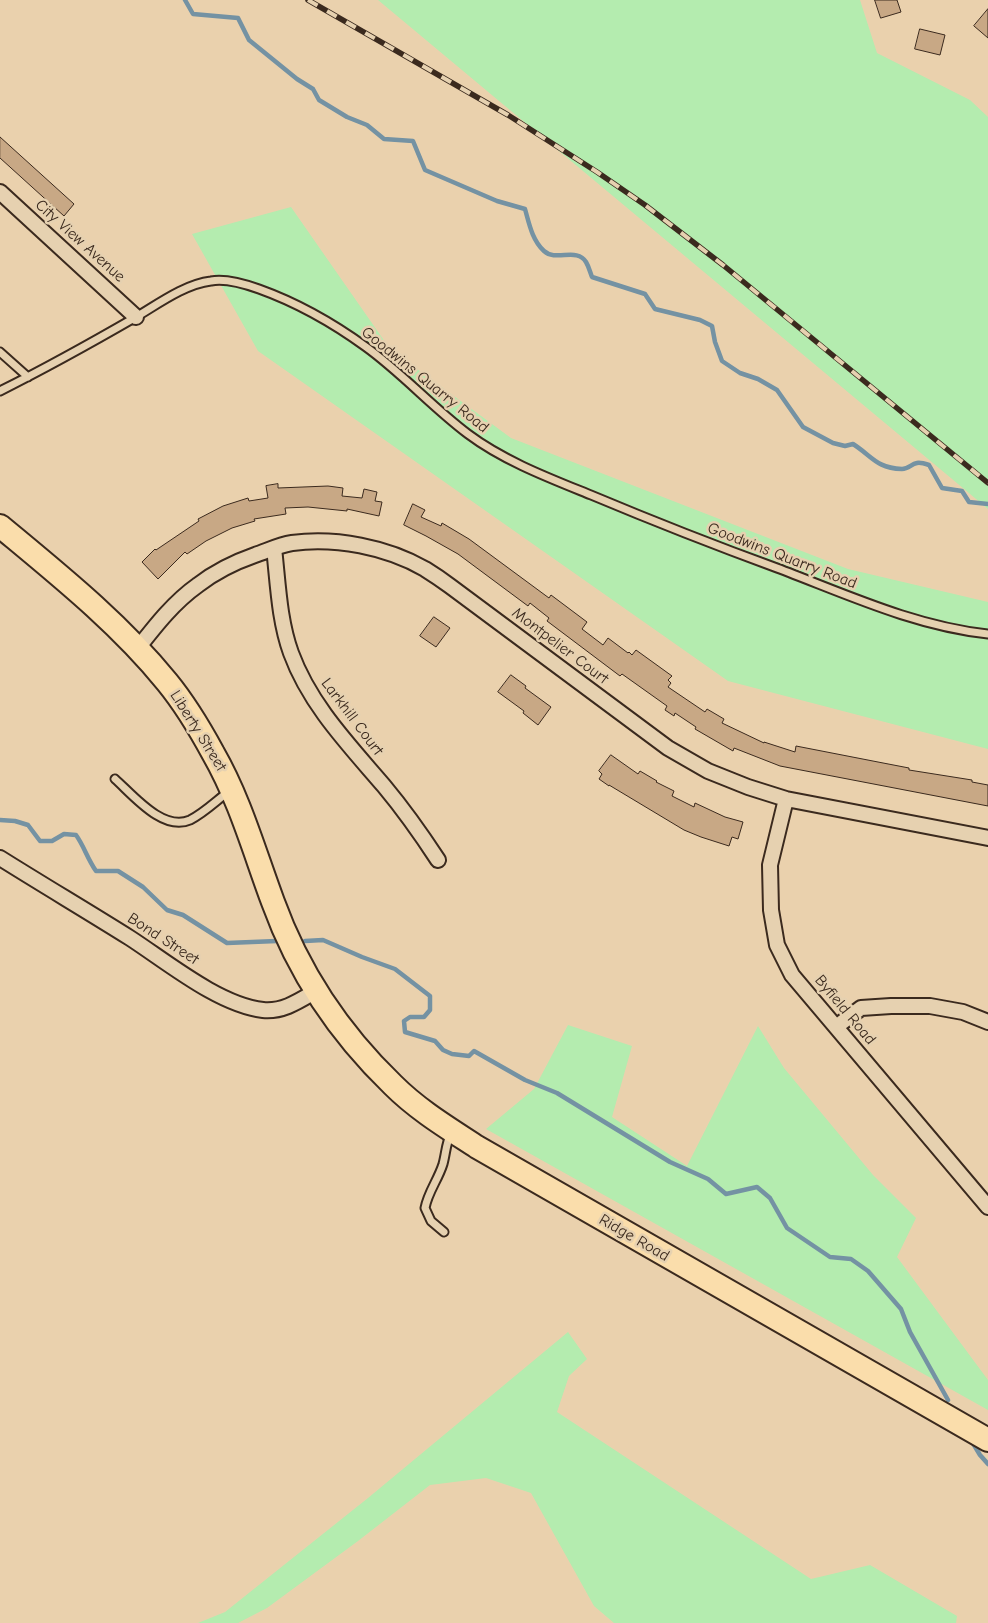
<!DOCTYPE html>
<style>
body{margin:0}
canvas{display:block;background:#ead1ad}
</style>
<canvas width="988" height="1623"></canvas>
<script>
const context = document.querySelector('canvas').getContext('2d');
context.lineJoin = 'round';
function fillPath(path, color) {
  context.fillStyle = color;
  context.fill(path, 'evenodd');
}
function strokePath(path, color, width, dash) {
  context.strokeStyle = color;
  context.lineWidth = width;
  context.lineCap = dash ? 'butt' : 'round';
  context.setLineDash(dash || []);
  context.stroke(path);
}
function label(font, color, halo, rows, align = 'center') {
  context.font = font + ' "Comic Neue",sans-serif';
  context.lineWidth = 5;
  context.setLineDash([]);
  context.textBaseline = 'middle';
  context.strokeStyle = halo;
  context.fillStyle = color;
  for (const [text, x, y, turn = 0] of rows) {
    context.save();
    context.translate(x, y);
    context.rotate((+turn || 0) * Math.PI / 180);
    context.textAlign = isNaN(turn) ? turn : align;
    if (halo) context.strokeText(text, 0, 0);
    context.fillText(text, 0, 0);
    context.restore();
  }
}
fillPath(new Path2D(`
 M378,0H860L877,53L970,100L988,117V509Z
 M291,207L390,349L511,438L848,569L988,602V749L728,681L258,351L192,234Z
 M568,1025L632,1046L612,1117L687,1166L758,1026L784,1068L873,1175L916,1218L897,1257L988,1380V1410L486,1129L534,1089Z
 M568,1332L587,1359L569,1376L557,1412L811,1579L870,1565L957,1616L956,1623H614L594,1606L531,1493L486,1478L430,1485L358,1541L267,1608L238,1623H198L225,1612L368,1498Z`), '#b4ecaf');
strokePath(new Path2D(`
 M185,0L193,14L238,18L249,40L297,79L313,89L319,100L347,117L367,125L384,139L413,141L425,170L497,201L525,209C529,223 532,240 544,251C556,262 577,247 586,262C589,267 590,272 592,277L645,294L655,309L700,320L712,326L715,342L722,361L740,373L758,379L777,390L803,427L833,443L845,446L853,444C872,456 876,468 902,469C909,469 911,464 917,463C920,462 926,464 929,465L942,488L962,491L969,502L988,504
 M0,820L15,821L28,825L40,841H52L64,834L76,835C84,846 87,858 96,871H118L143,887L167,910L183,915L227,943L277,941
 M305,941L323,940L362,957L395,969L430,996V1010L424,1017H410L404,1021L405,1032L435,1041L443,1050L452,1054L469,1056L474,1051L525,1080L557,1093L670,1162L708,1179L726,1194L757,1187L770,1198L787,1228L830,1257L851,1259L868,1271L901,1309L910,1332L948,1400
 M971,1440L980,1455L988,1464`), '#7492a3', 4.5);
const building = new Path2D(`
 M875,0H897L901,12L881,18Z
 M988,9V38L974,26Z
 M920,29L945,35L940,55L915,49Z
 M0,137L74,204L64,216L0,158Z
 M278,484V488L328,486L343,488L342,496L362,498L364,489L377,492L375,501L382,502L379,516L347,509V511L308,507L285,508L286,514L254,519L255,521L232,528L206,541L187,554L185,552L158,579L142,562L155,549L156,550L199,521L198,519L223,506L248,498L249,501L268,498L266,486Z
 M413,504L425,510L421,517L441,526L442,523L469,539L549,598L551,595L587,622L582,629L603,645L608,638L628,653L629,652L632,655L636,650L672,676L668,680L671,683L668,687L705,712L707,709L724,719L722,723L764,743V742L795,752L796,746L878,762L909,768V770L972,780V782L988,785V806L780,766L734,748L733,751L695,729L696,727L675,713L674,716L665,710L667,706L622,674L620,676L547,621L549,618L530,603L528,606L458,554L426,536L404,525Z
 M434,617L450,628L436,647L420,636Z
 M511,675L526,686L525,688L551,707L538,725L523,713L524,711L498,692Z
 M611,755L638,774L640,771L657,781L656,782L674,791L672,796L694,807L695,803L725,817L743,822L738,839L732,837L729,846L701,837L684,830L609,785V786L599,779L602,774L599,771Z`);
fillPath(building, '#c8a885');
strokePath(building, '#3b2a1e', 1);
const service = new Path2D(`
 M0,352L28,377
 M0,391C46,368 91,343 136,317C158,304 185,284 211,281C226,278 245,284 259,289C298,303 333,323 366,347C402,373 432,407 468,434C504,461 549,478 591,495C653,521 714,545 777,568C846,594 914,626 988,634
 M115,779C133,795 163,832 190,820C204,813 216,801 228,792
 M444,1232L431,1221L425,1208C428,1192 438,1180 443,1164C446,1153 446,1143 451,1133`);
const minor = new Path2D(`
 M0,192L136,317
 M274,548C278,583 279,620 291,653C310,705 349,745 384,786C404,810 421,834 438,860
 M138,648C156,625 174,602 198,585C216,571 235,562 255,555C267,551 279,545 292,543C335,537 387,547 425,569C433,574 442,580 450,586L668,748L708,771L748,787L786,799L988,838
 M786,799L770,865L771,910L777,945L792,975L988,1207
 M0,858C43,885 87,911 130,938C167,962 219,1005 263,1010C283,1012 299,1001 316,991
 M836,1027L861,1008L891,1006H930L963,1012L988,1022`);
const trunk = new Path2D(`
 M0,526C59,575 119,623 167,682C185,704 200,729 213,753C240,800 254,851 273,902C298,971 340,1034 393,1085C418,1110 448,1128 477,1147L988,1440`);
strokePath(service, '#3b2a1e', 11);
strokePath(minor, '#3b2a1e', 18);
strokePath(trunk, '#3b2a1e', 26);
strokePath(service, '#e6d1b0', 7);
strokePath(minor, '#e6d1b0', 14);
strokePath(trunk, '#faddab', 22);
const rail = new Path2D(`
 M308,0L508,115L597,172L645,205L723,265L988,483`);
strokePath(rail, '#3b2a1e', 5.5);
strokePath(rail, '#e6d1b0', 4, [11]);
label('16px', '#3b2a1e', '#e6d1b0', [
 ["City View Avenue",80,241,42],
 ["Goodwins Quarry Road",425,380,39],
 ["Goodwins Quarry Road",782,556,21],
 ["Montpelier Court",560,646,37],
 ["Larkhill Court",352,717,53],
 ["Liberty Street",198,731,58],
 ["Bond Street",163,939,33],
 ["Byfield Road",845,1010,50],
 ["Ridge Road",634,1238,30]
]);
</script>
